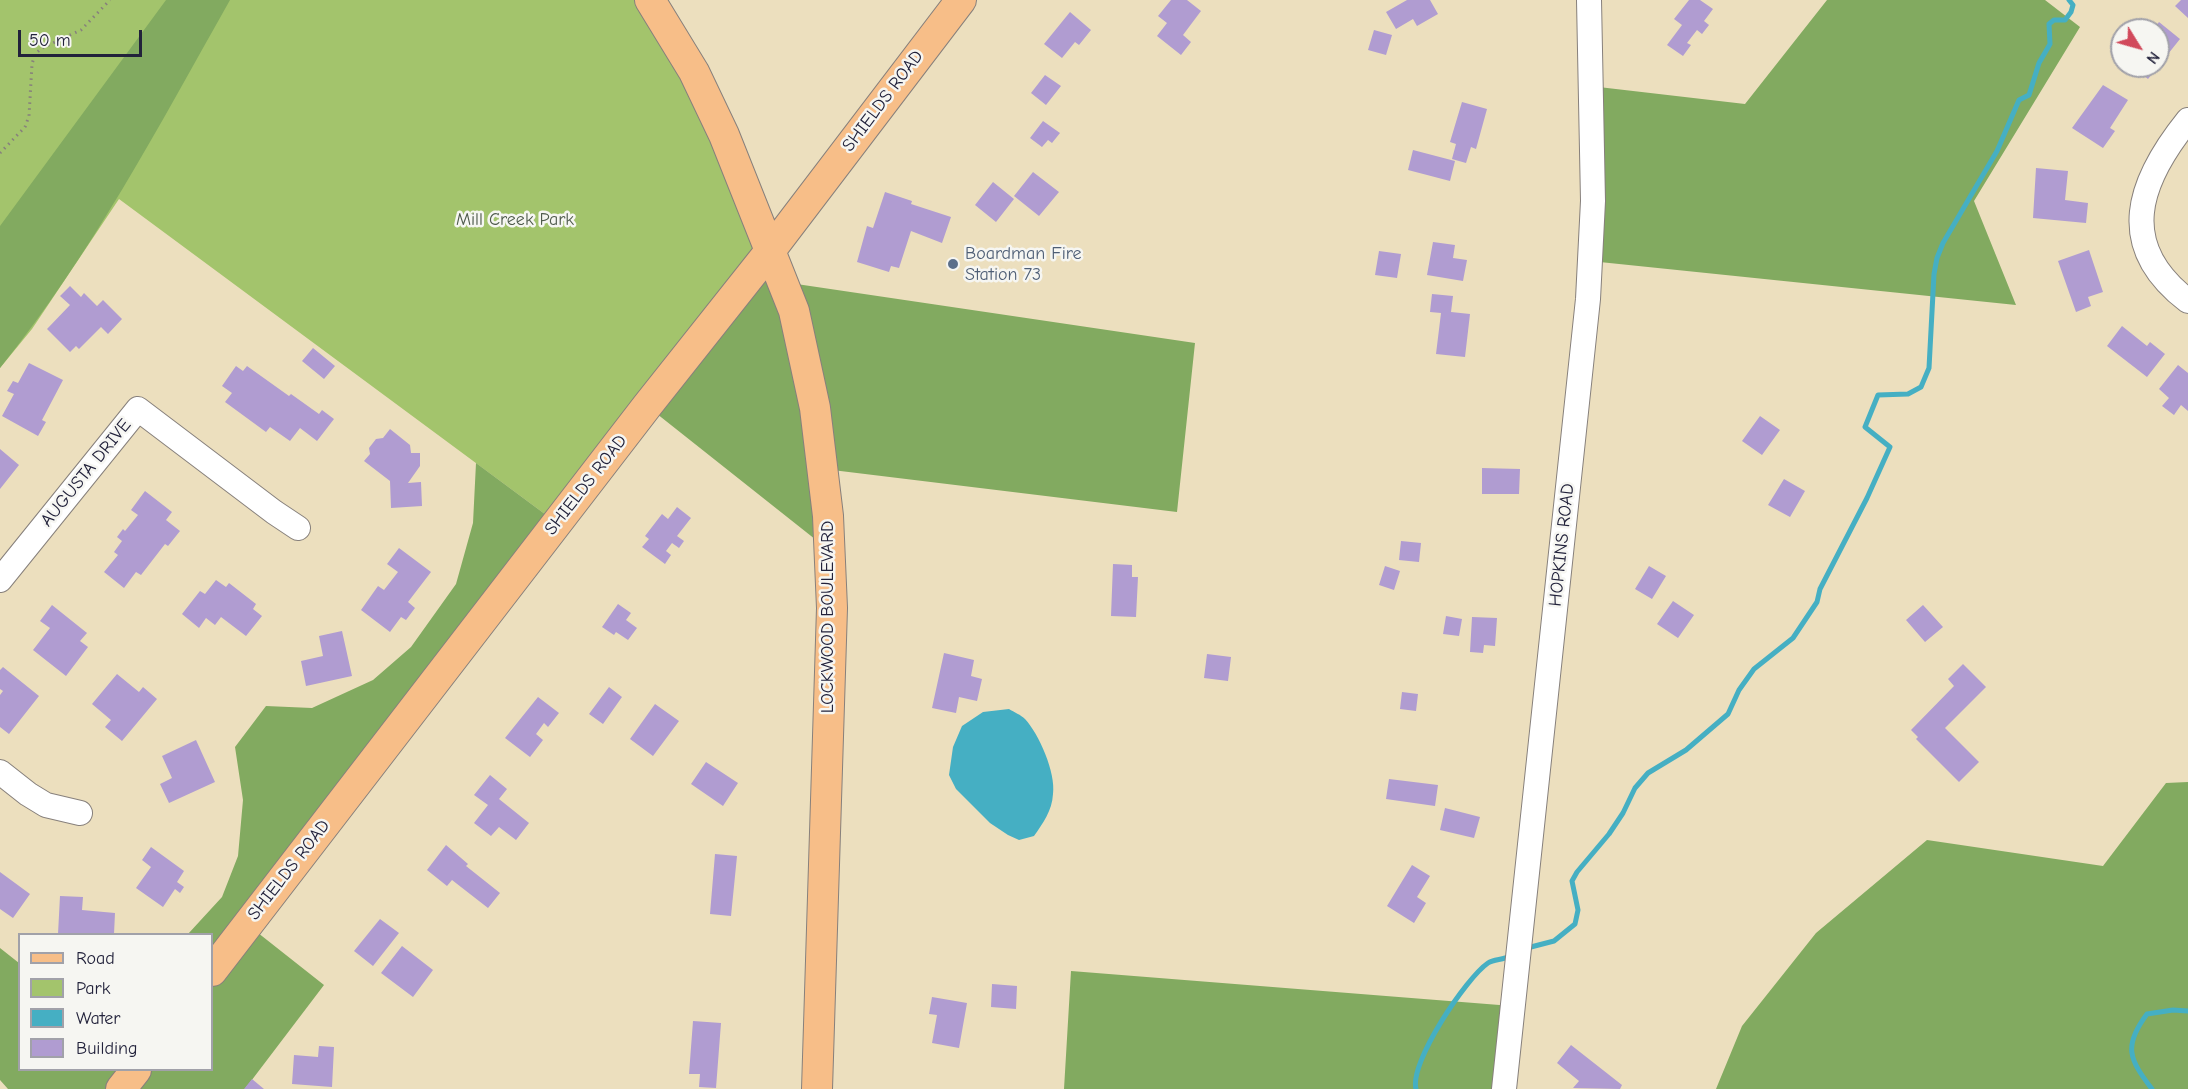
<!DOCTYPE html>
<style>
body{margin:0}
#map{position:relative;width:2188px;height:1089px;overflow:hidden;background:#ecdfbe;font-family:"Comic Neue",sans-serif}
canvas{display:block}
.legend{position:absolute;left:18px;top:933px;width:195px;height:138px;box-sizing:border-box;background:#f6f6f2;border:2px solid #a1a1a9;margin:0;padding:8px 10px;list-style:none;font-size:18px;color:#22223b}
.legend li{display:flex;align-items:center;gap:12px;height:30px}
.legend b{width:30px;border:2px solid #a1a1a9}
.north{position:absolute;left:2110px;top:18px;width:60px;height:60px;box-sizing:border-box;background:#f6f6f2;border:2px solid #a1a1a9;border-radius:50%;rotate:127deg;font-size:16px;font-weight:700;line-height:24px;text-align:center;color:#22223b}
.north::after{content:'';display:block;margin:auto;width:21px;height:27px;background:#d1495b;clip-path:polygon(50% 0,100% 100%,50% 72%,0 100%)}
.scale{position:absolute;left:18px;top:30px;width:124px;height:27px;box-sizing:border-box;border:3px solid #22223b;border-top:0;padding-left:8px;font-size:18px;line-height:21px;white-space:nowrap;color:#22223b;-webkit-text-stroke:4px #f6f6f2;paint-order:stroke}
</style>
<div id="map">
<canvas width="2188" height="1089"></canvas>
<ul class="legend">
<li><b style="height:8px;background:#f7be88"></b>Road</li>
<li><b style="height:16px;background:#a3c46c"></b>Park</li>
<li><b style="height:16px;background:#45afc3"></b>Water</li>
<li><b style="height:16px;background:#b09cd1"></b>Building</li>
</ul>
<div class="north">N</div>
<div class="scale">50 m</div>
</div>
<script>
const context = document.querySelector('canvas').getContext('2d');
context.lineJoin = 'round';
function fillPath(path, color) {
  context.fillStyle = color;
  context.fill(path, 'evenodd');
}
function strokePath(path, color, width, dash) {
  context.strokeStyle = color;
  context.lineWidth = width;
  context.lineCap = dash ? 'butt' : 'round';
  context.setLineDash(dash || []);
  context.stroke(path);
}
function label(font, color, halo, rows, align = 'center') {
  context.font = font + ' "Comic Neue",sans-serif';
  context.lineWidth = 5;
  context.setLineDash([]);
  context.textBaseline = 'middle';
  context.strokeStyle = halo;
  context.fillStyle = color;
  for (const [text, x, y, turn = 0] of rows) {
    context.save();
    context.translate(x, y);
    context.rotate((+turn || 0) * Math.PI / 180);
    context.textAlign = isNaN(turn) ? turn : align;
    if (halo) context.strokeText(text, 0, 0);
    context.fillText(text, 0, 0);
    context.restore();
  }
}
fillPath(new Path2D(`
 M0,0H650L770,251L557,523L119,199L32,329L0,368Z`), '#a3c46c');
fillPath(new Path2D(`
 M166,0H230C159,126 91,255 0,368V226Z
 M1827,0H2045L2080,27L1974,201L2016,305L1590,261V86L1745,104Z
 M770,251L783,282L1195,343L1177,512L824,469L830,551L647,406Z
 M476,463L557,523L248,925L324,985L245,1089H8L0,1080V948L19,963L20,1070H212V934H188L222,897L238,856L243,800L235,747L266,706L312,708L373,680L411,647L456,584L473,523Z
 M2188,782V1089H1716L1742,1026L1816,933L1927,840L2103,866L2166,783Z
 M1071,971L1512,1006L1504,1089H1064Z`), '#82aa60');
fillPath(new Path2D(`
 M1009,709C1014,712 1021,715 1025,719C1039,734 1056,773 1053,794C1052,811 1043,823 1034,836L1019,840L1008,835L990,823L956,789L949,775L953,747L962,726L983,712Z`), '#45afc3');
strokePath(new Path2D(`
 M1527,948L1554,941L1575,924L1578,910L1572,881L1577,872L1609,834L1623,813L1635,788L1648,773L1686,750L1728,714L1739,690L1754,669L1793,638L1817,602L1820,589L1867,498L1890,447L1865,427L1878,395L1908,394L1921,387L1929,368L1934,274L1937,258L1943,243L1997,151L2019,100L2029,95L2039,63L2050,44L2049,24L2054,20H2065L2071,12L2073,5L2069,0
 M1416,1089C1409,1063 1466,978 1488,963C1494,959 1503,960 1510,956
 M2152,1089C2129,1059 2123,1046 2147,1014L2173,1010L2188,1011`), '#45afc3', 5);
fillPath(new Path2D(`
 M1171,0H1187L1201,11L1183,35L1191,42L1181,55L1157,36L1167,23L1158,16Z
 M1407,0H1430L1438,14L1417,26L1413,19L1396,29L1386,12Z
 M1689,0H1700L1713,9L1704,21L1709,25L1702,34L1697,30L1687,43L1691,45L1683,56L1667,45L1682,25L1674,19Z
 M2181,0H2188V18L2175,6Z
 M1070,12L1091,30L1079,45L1075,42L1062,58L1044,44Z
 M2159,22L2180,39L2148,79L2132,66H2158V30H2153Z
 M1374,30L1392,35L1386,55L1368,50Z
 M1045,75L1061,86L1046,105L1031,93Z
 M2103,85L2128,100L2110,128L2115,131L2103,148L2072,128Z
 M1462,102L1487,109L1476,149L1471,147L1466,163L1452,159L1456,144L1450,142Z
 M1043,121L1060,133L1052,143L1048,140L1042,147L1030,138Z
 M1413,150L1455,161L1450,181L1408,170Z
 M2036,168L2068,171L2065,200L2088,203L2086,223L2033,218Z
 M1033,172L1059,192L1039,216L1014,196Z
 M993,182L1014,199L996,222L975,205Z
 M885,192L912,201L911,204L951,217L942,243L911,231L899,268L891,266L889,272L857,262L867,226L873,228Z
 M1433,242L1455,245L1453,258L1467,260L1463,281L1427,275Z
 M2089,250L2103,292L2088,297L2091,306L2076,312L2058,261Z
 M1379,251L1401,254L1397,278L1375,275Z
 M70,286L81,297L84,293L97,306L103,300L122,319L108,334L101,327L79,349L76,346L70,352L47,329L70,305L60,296Z
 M1432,294L1453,296L1451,312L1470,314L1465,357L1436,354L1441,313L1430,312Z
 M2122,326L2147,346L2150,342L2165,354L2147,377L2107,346Z
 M313,348L335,366L324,379L302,361Z
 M29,363L63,380L42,420L46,422L38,436L2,416L14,394L7,391L13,381L18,383Z
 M2178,365L2188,373V411L2181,405L2174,415L2162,406L2169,398L2159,389Z
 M236,366L243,371L247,366L289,396L291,394L319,414L322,410L334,419L317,441L300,428L290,441L270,427L266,432L225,402L232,393L222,386Z
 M1760,416L1780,430L1762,455L1742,441Z
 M390,429L410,445L411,453H420V466L408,483L421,482L422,506L391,508L390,481L364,461L370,454L369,448L376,439L383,438Z
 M0,449L19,465L0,489Z
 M1482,468L1520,469L1519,494H1482Z
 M1784,479L1805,491L1790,517L1768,505Z
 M145,491L172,512L166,520L180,531L168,546L165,544L141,575L136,572L124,588L104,572L118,555L114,552L122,541L117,537L123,529L125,531L138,515L131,510Z
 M677,507L691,518L677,536L684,541L679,548L672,543L666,551L671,555L665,564L642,547L649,539L645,536L662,514L668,519Z
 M1401,541L1421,543L1419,562L1399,560Z
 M399,548L431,572L408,602L415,608L406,620L401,617L390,632L361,610L378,586L384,590L398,572L387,564Z
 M1113,564L1132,565V577H1138L1136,617L1111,616Z
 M1385,566L1400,571L1394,590L1379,585Z
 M1649,566L1666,576L1652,599L1635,589Z
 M216,580L226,587L229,583L256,604L253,609L262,616L246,636L221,617L215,625L206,618L199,628L182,614L200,591L205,594Z
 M1673,601L1694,615L1678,638L1657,624Z
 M618,604L631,613L626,620L637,628L628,640L616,632L614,635L602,627Z
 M52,605L87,633L80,641L88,647L66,676L33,650L50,628L40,621Z
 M1923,605L1943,627L1925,642L1906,620Z
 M1446,616L1462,619L1459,636L1443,634Z
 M1472,617L1497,618L1495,646L1484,645L1483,653L1470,652Z
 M342,631L352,676L306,686L301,661L323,656L319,636Z
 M944,653L974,660L971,676L982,679L977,701L959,697L956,713L932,708Z
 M1207,654L1231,657L1228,681L1204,678Z
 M1963,664L1986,687L1945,728L1979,762L1959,782L1916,739L1918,737L1911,730L1954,686L1948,679Z
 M3,667L39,696L9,734L0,727V695L3,691L0,689V670Z
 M117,674L139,692L143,687L157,699L122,741L105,727L111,720L92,704Z
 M609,687L622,697L603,724L589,714Z
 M1402,692L1418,694L1416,711L1400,709Z
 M538,697L559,713L548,727L544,723L536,734L543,740L530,757L505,738Z
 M655,704L679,721L653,756L630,739Z
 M196,740L215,782L169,803L160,784L172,778L162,756Z
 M706,762L738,783L723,806L691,784Z
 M490,775L507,789L499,799L529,823L516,840L499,827L491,836L474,823L488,805L474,795Z
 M1389,779L1438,785L1435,806L1386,799Z
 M1445,808L1480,817L1474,838L1440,830Z
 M446,845L468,864L466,866L500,893L488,908L452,880L447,886L427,870Z
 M151,847L184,871L177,882L184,887L180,893L175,889L163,907L136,888L151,867L142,860Z
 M715,854L737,856L731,916L710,914Z
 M1412,865L1430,876L1417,897L1426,903L1414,923L1387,906Z
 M0,872L30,894L13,918L0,909Z
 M60,896L83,897L82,910L115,913L114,934H58Z
 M380,919L399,933L373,966L354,951Z
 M402,946L433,970L413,997L381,973Z
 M992,984L1017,986L1016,1009L991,1007Z
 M932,997L967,1003L959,1048L932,1043L937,1015L929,1014Z
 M693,1021L721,1023L716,1088L699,1087L700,1074H689Z
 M1571,1045L1622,1085L1620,1089L1573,1088L1579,1081L1557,1063Z
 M319,1046L334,1047L332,1087L292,1084L294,1055L318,1057Z
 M252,1079L264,1089H244Z`), '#b09cd1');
const minor = new Path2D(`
 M2188,120C2138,182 2115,245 2188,301
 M0,580L138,409L274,512L298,528
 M0,772L28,794L46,805L80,813
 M1504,1089L1588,299L1593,201L1589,0`);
const major = new Path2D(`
 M650,0L694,72L724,135L794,311L815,408L828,516L832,608L817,1089
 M212,971L647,406L770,251L961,0
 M121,1089L136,1070`);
strokePath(minor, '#87807c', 26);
strokePath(major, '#87807c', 32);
strokePath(new Path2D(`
 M0,153L25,127L29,116L32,64L35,54L42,48L81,30L110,0`), '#87807c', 3, [1.5, 4.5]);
strokePath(minor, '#fff', 24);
strokePath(major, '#f7be88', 30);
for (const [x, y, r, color] of [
 [953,264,6,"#5c6f8a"]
]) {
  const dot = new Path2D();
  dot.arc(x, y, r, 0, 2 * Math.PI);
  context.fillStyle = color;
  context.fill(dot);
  strokePath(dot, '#f6f6f2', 2);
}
label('18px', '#22223b', '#f6f6f2', [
 ["SHIELDS ROAD",883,101,-53],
 ["AUGUSTA DRIVE",86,473,-51],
 ["SHIELDS ROAD",586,485,-52],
 ["HOPKINS ROAD",1562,545,-84],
 ["LOCKWOOD BOULEVARD",828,617,-90],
 ["SHIELDS ROAD",289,870,-52]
]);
label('18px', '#4f5b4c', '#f6f6f2', [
 ["Mill Creek Park",515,220]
]);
label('18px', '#4e5e75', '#f6f6f2', [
 ["Boardman Fire",965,254],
 ["Station 73",965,275]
], 'left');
</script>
